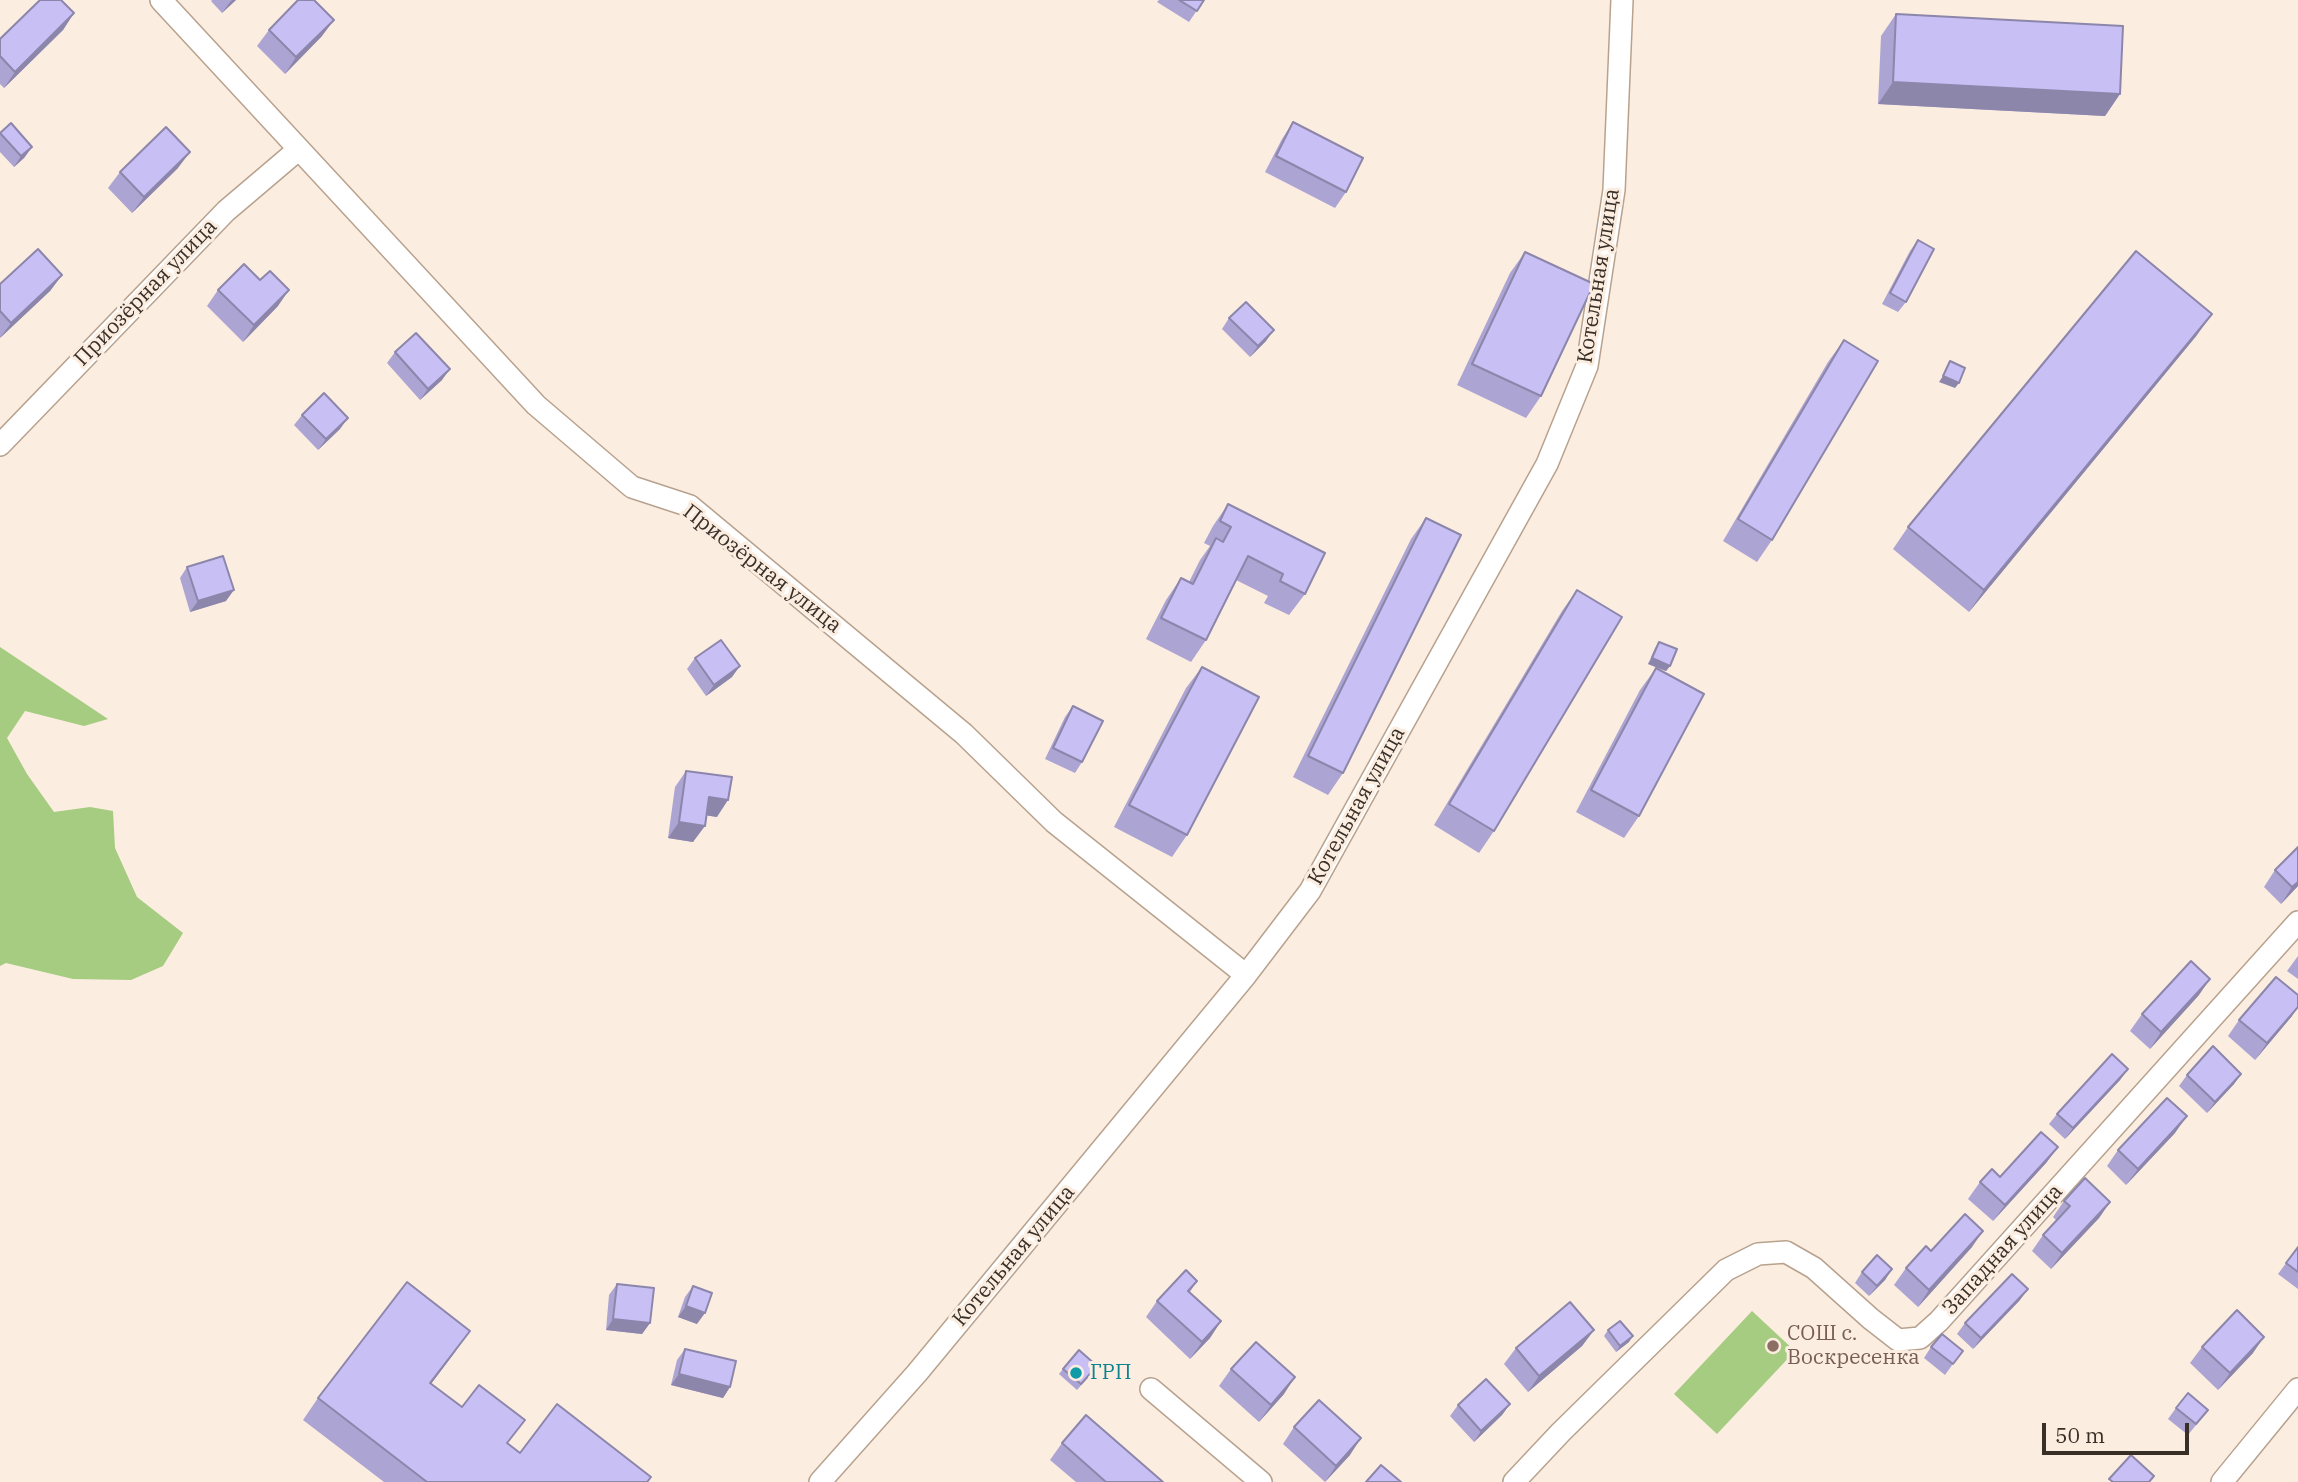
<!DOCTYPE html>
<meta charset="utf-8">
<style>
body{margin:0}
#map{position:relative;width:2298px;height:1482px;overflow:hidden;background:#fcede1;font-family:"IBM Plex Serif",serif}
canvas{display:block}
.scale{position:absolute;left:2042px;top:1423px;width:147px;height:32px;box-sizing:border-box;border:4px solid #382f27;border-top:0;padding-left:9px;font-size:21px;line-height:24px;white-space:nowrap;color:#382f27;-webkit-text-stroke:5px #fcede1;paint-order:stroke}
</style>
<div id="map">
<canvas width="2298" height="1482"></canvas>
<div class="scale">50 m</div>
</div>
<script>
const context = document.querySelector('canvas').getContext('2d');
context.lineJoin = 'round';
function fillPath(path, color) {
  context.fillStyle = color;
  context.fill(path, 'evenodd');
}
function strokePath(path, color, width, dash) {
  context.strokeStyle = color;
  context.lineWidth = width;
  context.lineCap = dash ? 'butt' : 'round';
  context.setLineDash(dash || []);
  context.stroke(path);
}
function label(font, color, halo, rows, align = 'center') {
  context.font = font + ' "IBM Plex Serif",serif';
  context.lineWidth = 6;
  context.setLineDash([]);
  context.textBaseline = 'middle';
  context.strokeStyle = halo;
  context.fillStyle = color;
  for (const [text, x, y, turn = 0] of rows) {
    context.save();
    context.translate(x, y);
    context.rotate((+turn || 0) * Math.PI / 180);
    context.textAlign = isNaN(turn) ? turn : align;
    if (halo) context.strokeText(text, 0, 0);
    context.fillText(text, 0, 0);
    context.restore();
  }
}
fillPath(new Path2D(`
 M0,647L108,719L84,726L25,711L7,738L27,774L54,812L90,807L113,811L115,848L137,897L183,933L163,966L131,980L73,979L6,963L0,966Z
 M1752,1311L1795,1351L1717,1434L1674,1394Z`), '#a5cc81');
const minor = new Path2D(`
 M161,0L536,405L632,487L690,506L964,734L1054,822L1246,975
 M0,445L226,211L299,149
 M1151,1389L1261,1482
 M820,1482L917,1373L1246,975L1310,891L1547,464L1587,366L1614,190L1622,0
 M1514,1482L1561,1432L1726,1270L1758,1254L1786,1252L1814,1268L1871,1319L1898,1340L1920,1338L1939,1321L2298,922
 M2222,1482L2298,1389`);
strokePath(minor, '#b8a28e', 24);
strokePath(minor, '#fff', 21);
fillPath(new Path2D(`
 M212,0H236L222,13L211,1Z
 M1159,0H1204L1189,22L1157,2Z
 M74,13L63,30L4,88L0,84V39Z
 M1896,14L2120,94L2105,116L1878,104L1881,36Z
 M269,30L322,36L285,74L257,46Z
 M1293,122L1346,192L1335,208L1265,172L1282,139Z
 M11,123L32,147L24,158L14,167L0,152V133Z
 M178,168L132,213L108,188L120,172Z
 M1918,240L1906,302L1898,312L1882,304L1910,251Z
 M1525,252L1541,396L1526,418L1457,385L1510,273Z
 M62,275L50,291L0,338V284Z
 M218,290L278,306L243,342L207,306Z
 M1229,318L1266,341L1250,357L1222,329Z
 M2197,335L1969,612L1893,549L1908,527Z
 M1844,340L1772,540L1757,562L1723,541L1828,362Z
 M395,352L442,380L420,400L387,363Z
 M302,415L340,429L318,450L294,425Z
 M1228,504L1305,594L1289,615L1264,603L1268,596L1236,580L1206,640L1191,662L1146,639L1166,600L1181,578L1189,582L1200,560L1210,546L1204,543L1213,526Z
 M1426,518L1343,773L1328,795L1293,777L1411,539Z
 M187,567L226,601L190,612L180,578Z
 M1577,590L1494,831L1479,853L1434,825L1562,611Z
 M1659,642L1670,666L1666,671L1648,664L1655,648Z
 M695,658L732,677L706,696L687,669Z
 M1202,667L1187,835L1172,857L1114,827L1186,688Z
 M1656,668L1639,816L1624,838L1576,812L1640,690Z
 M1073,706L1082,762L1075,773L1045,759L1065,717Z
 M686,771L717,817L706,815L693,842L668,838L675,787Z
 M2275,870L2298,886L2281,904L2264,887Z
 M2298,956V979L2287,971Z
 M2199,995L2150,1049L2130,1031L2142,1014Z
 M2292,1016L2255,1060L2228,1036L2239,1020Z
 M2128,1069L2120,1080L2065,1139L2049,1124L2057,1114Z
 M2241,1074L2234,1084L2207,1113L2179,1086L2187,1075Z
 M2175,1133L2126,1185L2107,1166L2118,1150Z
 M2058,1147L2046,1163L1993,1221L1968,1199L1980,1182L2000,1177Z
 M2064,1201L2110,1202L2099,1218L2051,1269L2032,1251L2043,1235L2057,1221L2053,1217Z
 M1972,1247L1918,1307L1894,1285L1906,1268Z
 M2298,1247V1289L2278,1274Z
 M1892,1269L1885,1280L1869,1296L1855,1283L1862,1272Z
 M1197,1281L1190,1292L1221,1321L1210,1338L1190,1359L1146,1317L1157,1301Z
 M617,1284L650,1323L642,1334L606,1330L609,1295Z
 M693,1286L697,1324L678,1317L685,1297Z
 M2020,1300L1973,1349L1957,1334L1965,1323Z
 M1594,1330L1582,1346L1528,1392L1504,1364L1516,1348Z
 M1608,1330L1629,1342L1616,1352L1604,1336Z
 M1931,1347L1955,1361L1945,1375L1924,1358Z
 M2202,1347L2253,1353L2218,1390L2190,1363Z
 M685,1349L730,1387L723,1398L671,1385L677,1360Z
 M455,1352L431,1384L520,1453L647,1482H384L303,1420L318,1398Z
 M1063,1369L1093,1372L1077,1390L1059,1374Z
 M1231,1369L1284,1394L1259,1422L1219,1386Z
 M1510,1404L1502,1415L1474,1442L1450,1416L1458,1405Z
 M2176,1408L2200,1420L2188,1435L2168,1419Z
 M1294,1427L1350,1455L1325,1482L1283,1444Z
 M1062,1443L1163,1482H1076L1050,1460Z`), '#aca4d2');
fillPath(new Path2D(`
 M232,0H236L222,13L230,2Z
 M74,13L63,30L4,88L15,72Z
 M334,20L322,36L285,74L296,57Z
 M1893,82L2120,94L2105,116L1878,104Z
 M32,147L24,158L14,167L21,156Z
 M190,152L178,168L132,213L144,197Z
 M62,275L50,291L0,338L11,323Z
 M289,290L278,306L243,342L254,325Z
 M2212,314L2197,335L1969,612L1984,590Z
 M1274,330L1266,341L1250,357L1258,346Z
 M450,369L442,380L420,400L428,389Z
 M1943,376L1959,383L1955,388L1939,382Z
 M348,418L340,429L318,450L326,439Z
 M234,590L226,601L190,612L198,601Z
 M1652,658L1670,666L1666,671L1648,664Z
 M740,666L732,677L706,696L714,685Z
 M709,797L728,800L717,817L697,814Z
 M679,822L705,826L693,842L668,838Z
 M2298,882V886L2281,904L2292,887Z
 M2210,979L2199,995L2150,1049L2161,1032Z
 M2298,1007L2292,1016L2255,1060L2267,1043Z
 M2128,1069L2120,1080L2065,1139L2073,1128Z
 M2241,1074L2234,1084L2207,1113L2215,1102Z
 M2187,1116L2175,1133L2126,1185L2138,1169Z
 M2058,1147L2046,1163L1993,1221L2005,1205Z
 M2110,1202L2099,1218L2051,1269L2062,1253Z
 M1983,1231L1972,1247L1918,1307L1929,1290Z
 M1892,1269L1885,1280L1869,1296L1877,1286Z
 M2028,1289L2020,1300L1973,1349L1981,1338Z
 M686,1306L705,1313L697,1324L678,1317Z
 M613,1319L650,1323L642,1334L606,1330Z
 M1221,1321L1210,1338L1190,1359L1202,1342Z
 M1594,1330L1582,1346L1528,1392L1539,1376Z
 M470,1331L455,1352L415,1405L430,1383Z
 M1633,1336L1629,1342L1616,1352L1620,1346Z
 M2264,1337L2253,1353L2218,1390L2230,1373Z
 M679,1374L730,1387L723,1398L671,1385Z
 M1295,1377L1284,1394L1259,1422L1271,1405Z
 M1510,1404L1502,1415L1474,1442L1481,1431Z
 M1361,1438L1350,1455L1325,1482L1336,1466Z`), '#8c86ab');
const building = new Path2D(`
 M40,0H61L74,13L15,72L0,56V39Z
 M298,0H314L334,20L296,57L269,30Z
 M1179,0H1204L1197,11Z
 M1896,14L2123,26L2120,94L1893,82Z
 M1293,122L1363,158L1346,192L1276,156Z
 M11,123L32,147L21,156L0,133Z
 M166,127L190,152L144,197L120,172Z
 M1918,240L1934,249L1906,302L1890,293Z
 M38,249L62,275L11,323L0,311V284Z
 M2136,251L2212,314L1984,590L1908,527Z
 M1525,252L1594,284L1541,396L1472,364Z
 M244,264L260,280L270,271L289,290L254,325L218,290Z
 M1246,302L1274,330L1258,346L1229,318Z
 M416,333L450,369L428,389L395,352Z
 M1844,340L1878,361L1772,540L1738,519Z
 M1950,361L1965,368L1959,383L1943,376Z
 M324,393L348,418L326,439L302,415Z
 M1228,504L1325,553L1305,594L1280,581L1283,574L1248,556L1206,640L1161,618L1181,578L1193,584L1216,538L1223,542L1231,527L1220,521Z
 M1426,518L1461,535L1343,773L1308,756Z
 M223,556L234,590L198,601L187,567Z
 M1577,590L1622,617L1494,831L1449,804Z
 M721,640L740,666L714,685L695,658Z
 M1659,642L1677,649L1670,666L1652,658Z
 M1202,667L1259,697L1187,835L1129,805Z
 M1656,668L1704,694L1639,816L1591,790Z
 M1073,706L1103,721L1082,762L1053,748Z
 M686,771L732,777L728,800L709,797L705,826L679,822Z
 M2298,847V882L2292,887L2275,870Z
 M2191,961L2210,979L2161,1032L2142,1014Z
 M2276,977L2298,995V1007L2267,1043L2239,1020Z
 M2213,1046L2241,1074L2215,1102L2187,1075Z
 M2112,1054L2128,1069L2073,1128L2057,1114Z
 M2167,1098L2187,1116L2138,1169L2118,1150Z
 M2041,1132L2058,1147L2005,1205L1980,1182L1992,1169L2000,1177Z
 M2085,1178L2110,1202L2062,1253L2043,1235L2070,1206L2064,1201Z
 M1965,1214L1983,1231L1929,1290L1906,1268L1926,1246L1931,1251Z
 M2298,1247V1272L2286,1263Z
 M1877,1255L1892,1269L1877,1286L1862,1272Z
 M1186,1270L1197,1281L1188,1291L1221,1321L1202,1342L1157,1301Z
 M2012,1274L2028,1289L1981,1338L1965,1323Z
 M407,1282L470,1331L430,1383L462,1407L479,1385L525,1420L507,1443L520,1453L557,1404L651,1477L647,1482H427L318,1398Z
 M617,1284L654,1288L650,1323L613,1319Z
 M693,1286L712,1293L705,1313L686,1306Z
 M1570,1302L1594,1330L1539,1376L1516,1348Z
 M2237,1310L2264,1337L2230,1373L2202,1347Z
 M1620,1321L1633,1336L1620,1346L1608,1330Z
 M1942,1334L1963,1351L1953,1364L1931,1347Z
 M1256,1342L1295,1377L1271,1405L1231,1369Z
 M685,1349L736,1361L730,1387L679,1374Z
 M1079,1350L1097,1366L1081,1384L1063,1369Z
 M1486,1379L1510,1404L1481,1431L1458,1405Z
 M2188,1393L2208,1410L2196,1424L2176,1408Z
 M1319,1400L1361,1438L1336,1466L1294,1427Z
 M1086,1415L1163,1482H1106L1062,1443Z
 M2131,1455L2154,1476L2149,1482H2113L2109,1479Z
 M1381,1465L1401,1482H1366Z`);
fillPath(building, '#c8bff4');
strokePath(building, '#8c86ab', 2);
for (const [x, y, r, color] of [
 [1773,1346,7,"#8d6e63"],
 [1076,1373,7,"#0f9aa8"]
]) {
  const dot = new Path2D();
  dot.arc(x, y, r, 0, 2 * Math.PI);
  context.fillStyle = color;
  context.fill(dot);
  strokePath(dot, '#fcede1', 2.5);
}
label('21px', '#382f27', '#fcede1', [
 ["Котельная улица",1599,276,-81],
 ["Приозёрная улица",146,293,-46],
 ["Приозёрная улица",762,569,38],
 ["Котельная улица",1357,806,-61],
 ["Западная улица",2003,1250,-48],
 ["Котельная улица",1014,1256,-50]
]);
label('21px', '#785e54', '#fcede1', [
 ["СОШ с.",1787,1334],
 ["Воскресенка",1787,1358]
], 'left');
label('21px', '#0d838f', '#fcede1', [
 ["ГРП",1090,1373]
], 'left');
</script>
